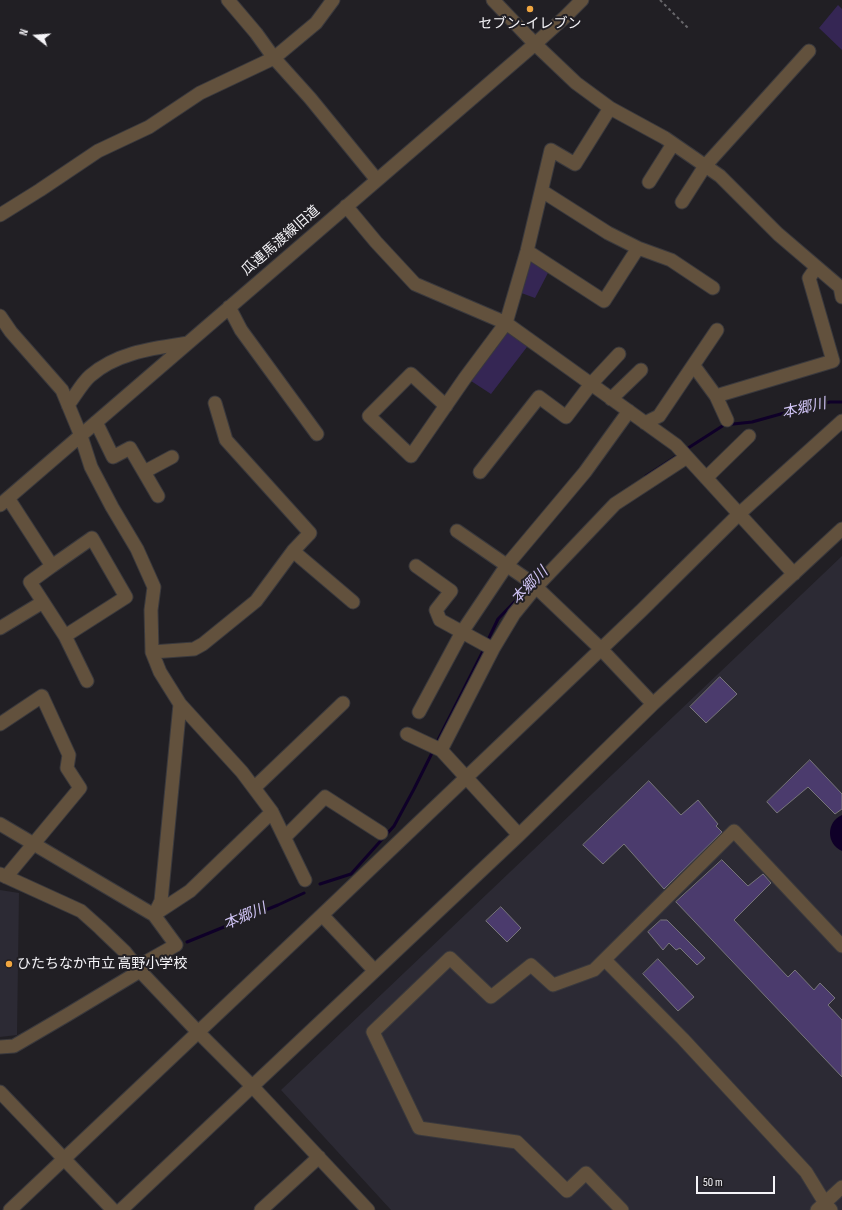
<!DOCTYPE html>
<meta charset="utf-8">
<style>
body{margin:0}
#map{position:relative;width:842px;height:1210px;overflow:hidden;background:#211f24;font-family:"Sofia Sans Condensed",sans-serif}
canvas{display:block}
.north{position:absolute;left:16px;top:16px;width:40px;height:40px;-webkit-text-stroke:3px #211f24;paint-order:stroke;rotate:287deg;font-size:11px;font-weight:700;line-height:16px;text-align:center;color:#f5f4f8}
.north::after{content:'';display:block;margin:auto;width:14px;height:18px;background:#f5f4f8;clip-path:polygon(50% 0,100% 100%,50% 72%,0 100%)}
.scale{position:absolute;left:696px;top:1176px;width:79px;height:18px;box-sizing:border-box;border:2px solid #f5f4f8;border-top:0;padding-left:5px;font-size:12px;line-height:14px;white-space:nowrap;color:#f5f4f8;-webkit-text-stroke:3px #211f24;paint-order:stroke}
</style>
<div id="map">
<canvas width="842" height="1210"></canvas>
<div class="north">N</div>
<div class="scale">50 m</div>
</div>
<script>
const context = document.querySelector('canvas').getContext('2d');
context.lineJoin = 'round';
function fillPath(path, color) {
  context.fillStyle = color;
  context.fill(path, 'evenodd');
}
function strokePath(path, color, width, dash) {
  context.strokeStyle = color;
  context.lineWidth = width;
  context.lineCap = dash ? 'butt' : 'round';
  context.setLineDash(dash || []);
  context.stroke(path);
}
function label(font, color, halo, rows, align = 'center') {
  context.font = font + ' "Sofia Sans Condensed","Noto Sans JP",sans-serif';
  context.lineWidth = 4;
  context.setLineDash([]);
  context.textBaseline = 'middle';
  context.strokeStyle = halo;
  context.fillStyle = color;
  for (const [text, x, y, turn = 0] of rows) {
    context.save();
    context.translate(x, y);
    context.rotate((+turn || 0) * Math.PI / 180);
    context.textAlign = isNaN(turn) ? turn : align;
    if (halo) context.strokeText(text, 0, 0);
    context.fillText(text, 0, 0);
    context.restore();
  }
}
fillPath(new Path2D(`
 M842,556V1210H391L281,1090Z
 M0,890L19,893L17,1035L0,1037Z`), '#2c2a34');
fillPath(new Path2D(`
 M838,5L842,9V50L819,28Z
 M527,256L550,269L535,298L516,291Z
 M506,327L530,343L491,394L468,379Z`), '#352654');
fillPath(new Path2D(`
 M842,815V851C826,844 826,822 842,815Z`), '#0f0028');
strokePath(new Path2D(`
 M685,450L724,425L752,422L795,410L830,402H842
 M646,476L680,454
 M487,642L498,619L524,592
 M436,744L484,649
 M320,884L351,874L394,826L414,789L433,751
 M187,942L278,905L304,893`), '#0f0028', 3);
const building = new Path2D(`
 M720,677L737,694L706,723L690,707Z
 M810,760L842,794V809L835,814L808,787L777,813L767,802Z
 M649,781L681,815L698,800L718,824L716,826L722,832L664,889L624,844L603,864L583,845Z
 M722,860L748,886L763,874L771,883L734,920L788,977L795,970L814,990L820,983L835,998L828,1005L842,1020V1077L676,902Z
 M501,907L521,928L507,942L486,921Z
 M661,920H667L705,958L697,965L680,948L676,950L669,943L663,950L648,932Z
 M658,959L694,997L678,1011L643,974Z`);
fillPath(building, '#4b3b6d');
strokePath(building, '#77757b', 1);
const minor = new Path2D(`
 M228,0L256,33L274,58L310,98L377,180
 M493,0L535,44L576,83L610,108L665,138L720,176L778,234L840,287L842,297
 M649,182L673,144
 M542,191L608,233L638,248L671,260L713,288
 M682,202L705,166L809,51
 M346,206L376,242L415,284L506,323L676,445L794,574
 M0,215L40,190L98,151L149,127L200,93L274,58L316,23L333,0
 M527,251L604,301L638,248
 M229,307L241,330L317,434
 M0,316L11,332L62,390L81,436L91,467L112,507L137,549L154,587L151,610L152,652L160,672L180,704L242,772L272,812L305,880
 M694,366L716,396L727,420
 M716,396L833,361L809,278L816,268
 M611,399L641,370
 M68,405C75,396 82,383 90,376C117,352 155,348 188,343
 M446,406L411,374L369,416L411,456L465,378L506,323L527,251L551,150L575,164L610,108
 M96,422L113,457L130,448L158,496
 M645,423L659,416L717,330
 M144,472L172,457
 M480,472L539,397L566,417L591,384L619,354
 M706,478L749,436
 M8,498L52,566L30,582L65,636L126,597L92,538L52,566
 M0,505L535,44L565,17L582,0
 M457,531L525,578L536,587L601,649L653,704
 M293,551L353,602
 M416,566L451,591L436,610L440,620L493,649
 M0,628L43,602
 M65,636L87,681
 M152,652L194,649L203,644L256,601L293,551L310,533L226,440L215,403
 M419,712L462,632L507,565L585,472L629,411
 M0,724L42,696L69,755L67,768L80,788L6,877
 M407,734L441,750
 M254,788L343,703
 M0,824L154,915L176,945L137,967
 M519,835L441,750L493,649L514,614L536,587L615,504L687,457
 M285,837L325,797L381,833
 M0,874L81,911L100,928L125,952L140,971L198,1032L252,1086L368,1210
 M155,914L190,891L272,812
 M154,915L161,901L180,704
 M322,915L374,970
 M605,960L683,1039L806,1172L825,1203L831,1210
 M0,1047L14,1046L67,1015L140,971
 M0,1092L113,1210
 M10,1210L322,915L642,610L739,514L842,421
 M121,1210L519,835L653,704L842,529
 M261,1210L319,1157
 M622,1210L586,1173L567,1191L517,1142L419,1128L373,1032L450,958L491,997L531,965L553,985L594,970L734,831L842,946
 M817,1210L842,1187`);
strokePath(minor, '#3a393d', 15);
strokePath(new Path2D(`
 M660,0L689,29`), '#69686c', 2, [3, 3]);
strokePath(minor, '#62513d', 13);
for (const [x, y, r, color] of [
 [530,9,4,"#f1a640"],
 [9,964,4,"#f1a640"]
]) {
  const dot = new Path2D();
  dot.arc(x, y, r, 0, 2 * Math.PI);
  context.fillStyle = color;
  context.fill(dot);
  strokePath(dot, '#211f24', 1.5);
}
label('14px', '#f5f4f8', '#211f24', [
 ["セブン-イレブン",530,24],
 ["ひたちなか市立 高野小学校",17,964,"left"]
]);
label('14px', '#f5f4f8', '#211f24', [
 ["瓜連馬渡線旧道",281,241,-41]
]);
label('italic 15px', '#cfc3f4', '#211f24', [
 ["本郷川",804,409,-13],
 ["本郷川",530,586,-46],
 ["本郷川",245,917,-23]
]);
</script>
